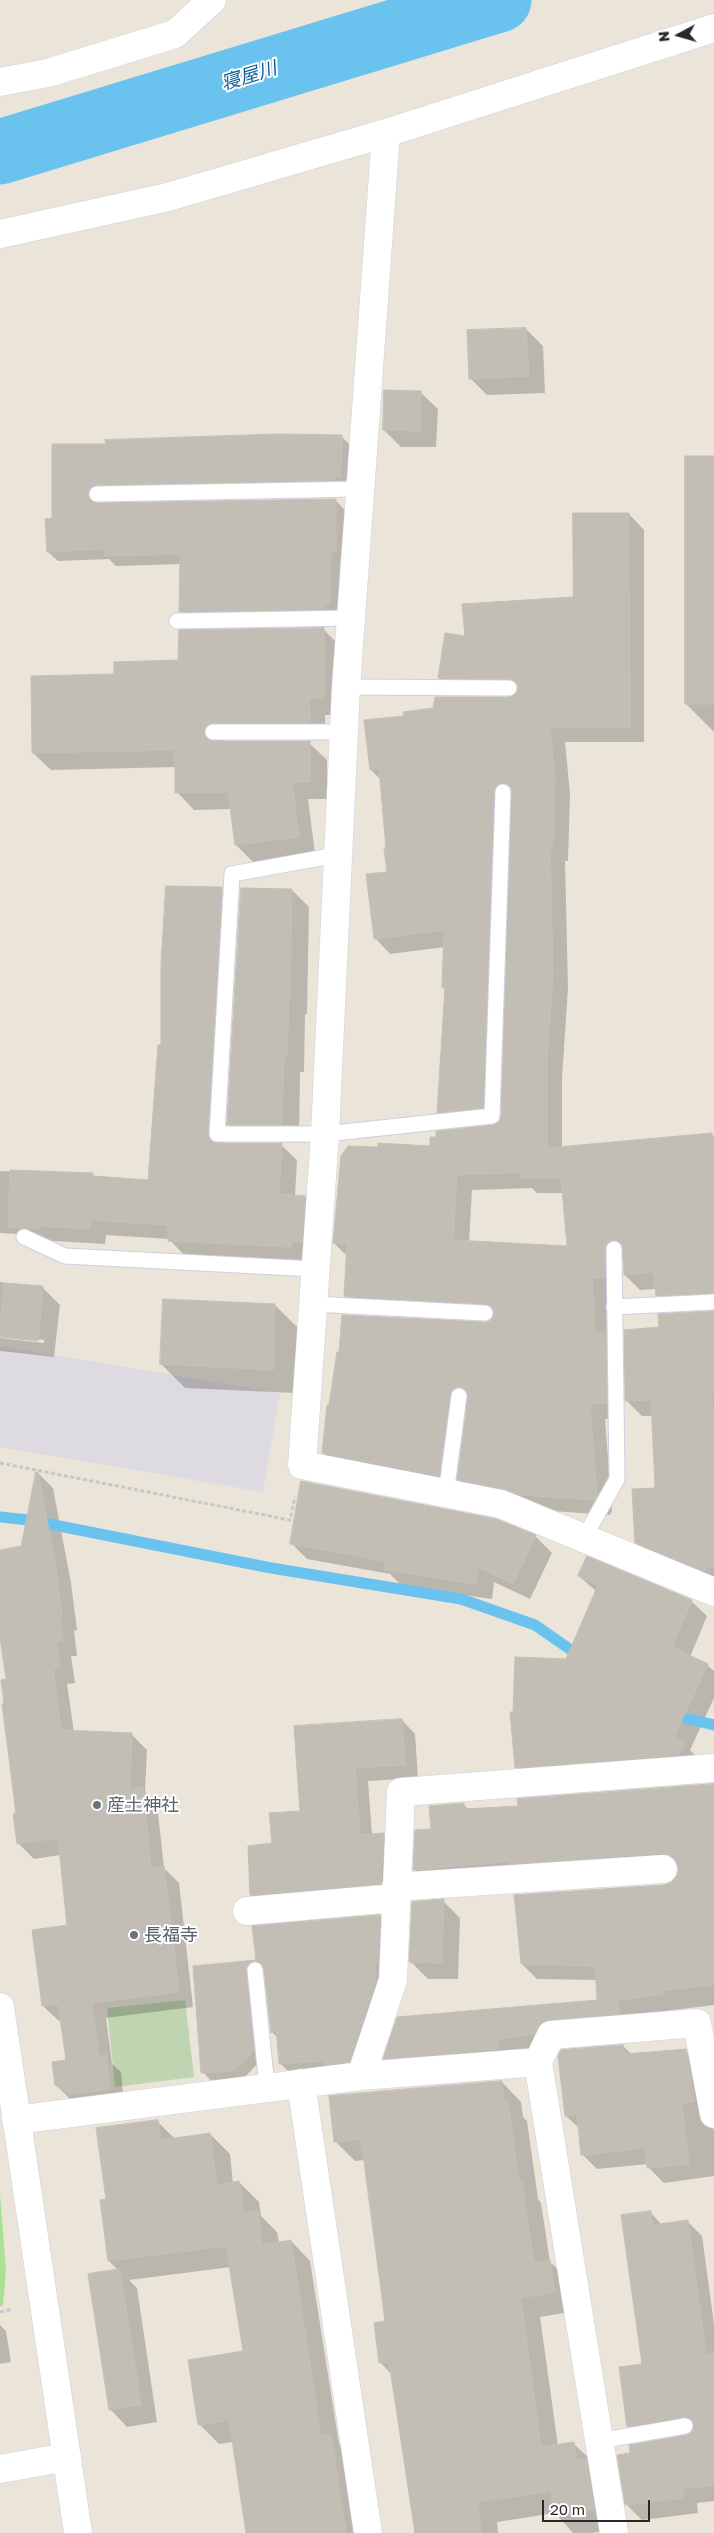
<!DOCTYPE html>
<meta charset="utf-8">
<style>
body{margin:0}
#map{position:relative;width:714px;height:2533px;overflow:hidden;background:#eae4d9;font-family:"Golos Text",sans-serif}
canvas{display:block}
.north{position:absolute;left:654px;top:10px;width:50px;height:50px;-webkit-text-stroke:4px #fff;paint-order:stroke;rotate:264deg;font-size:14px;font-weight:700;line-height:20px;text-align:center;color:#282828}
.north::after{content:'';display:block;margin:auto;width:18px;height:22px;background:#282828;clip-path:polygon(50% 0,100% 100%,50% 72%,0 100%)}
.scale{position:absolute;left:542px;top:2500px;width:108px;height:22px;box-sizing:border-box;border:2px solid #282828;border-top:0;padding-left:6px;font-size:15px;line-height:18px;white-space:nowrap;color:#282828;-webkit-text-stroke:4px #fff;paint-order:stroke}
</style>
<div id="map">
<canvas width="714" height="2533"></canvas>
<div class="north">N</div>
<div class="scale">20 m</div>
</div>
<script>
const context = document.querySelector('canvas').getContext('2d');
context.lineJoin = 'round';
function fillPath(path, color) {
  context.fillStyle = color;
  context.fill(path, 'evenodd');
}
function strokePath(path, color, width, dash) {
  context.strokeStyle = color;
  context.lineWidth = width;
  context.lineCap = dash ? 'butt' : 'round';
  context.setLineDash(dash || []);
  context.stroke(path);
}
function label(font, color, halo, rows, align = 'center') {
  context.font = font + ' "Golos Text","Noto Sans JP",sans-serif';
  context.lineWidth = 4;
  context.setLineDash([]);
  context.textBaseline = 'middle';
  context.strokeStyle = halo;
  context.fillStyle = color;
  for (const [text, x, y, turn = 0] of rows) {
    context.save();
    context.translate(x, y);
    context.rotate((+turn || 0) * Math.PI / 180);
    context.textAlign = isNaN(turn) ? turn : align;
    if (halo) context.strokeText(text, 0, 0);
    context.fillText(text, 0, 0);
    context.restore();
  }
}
fillPath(new Path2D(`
 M0,1346L280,1393L263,1492L0,1447Z`), '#dddae2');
fillPath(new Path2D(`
 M0,2193L6,2270L3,2306H0Z`), '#aae294');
fillPath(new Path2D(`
 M185,2000L194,2077L115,2087L107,2008Z`), '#bfd4b0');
fillPath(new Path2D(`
 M526,329L543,346L545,393L487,395L470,378Z
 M420,392L438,409L436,447H401L384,430Z
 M341,436L351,446L350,486L101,496L96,505L335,500L345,510L346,561H340L339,613L190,621L181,611V564L116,566L109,559L58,561L48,552L53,519L107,446V441L171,438Z
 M714,458V732L686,704Z
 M629,514L644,530V742H565L570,794L568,861H565L568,988L562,1078V1148L712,1135L714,1137V1309L672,1310L657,1295L656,1289L640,1290L625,1275L624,1256L620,1265V1292L607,1294L609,1337L622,1418L605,1419L612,1511L610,1515L537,1510L474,1495L459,1479L468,1405L465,1410L454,1491L339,1468L323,1453L493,1318L361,1311L345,1296L347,1256L334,1243L379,1148L431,1147L493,1127L502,1121L513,800L509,808L498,1123L453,1127L438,1112L446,990L444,988L445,947L390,954L375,938L388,873L381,780L371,770L405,717L515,697L517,694L455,693L439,678L467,638L575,598ZM532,1188L537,1193H563L568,1248L469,1242L472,1190Z
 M323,629L340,646L341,715H325L326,739H231L222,742L309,743L327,760V799H308L315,854L253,862L236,845L232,809L194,810L177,792L176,767L51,770L33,753L116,675Z
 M221,889L237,904L224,1145H281L297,1160L295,1196L305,1197L320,1212L306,1262L185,1256L169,1239L106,1235L105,1244L54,1241V1244L25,1243L16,1234L0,1233V1171L93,1175L96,1178L149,1182L162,1047Z
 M292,890L309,907L307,1014H305L304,1072H300L299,1141H245L228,1124Z
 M0,1282L43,1288L60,1305L54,1357L0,1351V1338L44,1343V1340L0,1335Z
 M275,1305L299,1329L296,1393L185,1388L161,1364Z
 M714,1312V1583L652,1558L636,1542L657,1489L653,1416H642L627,1401L660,1328Z
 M38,1473L53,1488L71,1583L77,1630L74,1631L77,1656H71L75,1683L67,1684L74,1732L132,1735L147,1750L145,1792L157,1804L164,1868L179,1883L193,2007L106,2018L112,2064L121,2072L124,2104L71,2100L56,2085L67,2061L62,2021H59L43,2006L68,1926L60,1855L34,1859L18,1843L5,1704L7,1680L0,1615V1551L22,1548Z
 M496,1520L536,1537L552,1553L530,1599L494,1582L492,1599L402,1586L390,1574L307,1559L291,1543Z
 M579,1576L691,1601L707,1616L690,1657L707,1665L714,1671V1698L690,1750L699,1759L531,1782L516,1767L514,1713L566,1660L597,1592Z
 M402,1720L415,1734L418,1778L368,1781L372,1835L383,1834L396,1847L394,1896L264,1908L251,1895L273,1844Z
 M714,1785V2005L632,2015L549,2049L400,2073L385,2058L598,2001L597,1980L537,1979L522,1964L673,1883L678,1876L680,1868H678L430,1885L415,1870L432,1830L463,1804L469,1810L519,1807Z
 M443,1901L460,1918L458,1979H428L411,1962Z
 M380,1916L388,1925L386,1970L358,2070L289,2072L280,2063L278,2038L272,2032L264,1969L258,1971L262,2059L244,2078L211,2081L203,2072L194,1967L257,1961Z
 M623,2046L632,2055L686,2051L701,2066L709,2121L714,2130V2176L664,2183L649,2168L648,2164L597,2169L582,2154L580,2129L566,2116Z
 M502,2082L521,2102L523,2117L527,2121L538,2199L541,2203L550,2262L570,2281L575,2311L540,2317L558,2446L574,2444L594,2463L613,2529L591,2533H573L555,2513L497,2522L498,2533H415L392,2375L381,2363L387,2322L365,2160L355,2161L335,2141Z
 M157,2121L175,2139L210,2134L230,2154L233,2183L239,2182L259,2202L261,2216L277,2232L279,2243L291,2241L310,2261L339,2444L351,2455L362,2533H247L233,2442L219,2444L199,2424L244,2352L231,2267L129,2280L137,2288L157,2422L127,2427L110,2409L119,2271L109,2261L107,2200Z
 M650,2212L662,2225L687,2221L702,2236L714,2324V2501L697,2503L698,2513L642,2520L627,2505L632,2454L694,2432L643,2441L628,2426L643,2365Z
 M0,2325L6,2331L11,2362L0,2364Z`), '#0003');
strokePath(new Path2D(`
 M0,1517L29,1520L271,1568L461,1599L535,1625L581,1657
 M670,1710L685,1718L714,1725`), '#6ac3ee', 11);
strokePath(new Path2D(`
 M0,152L499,0`), '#6ac3ee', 65);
const building = new Path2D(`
 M526,328L529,376L469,379L467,330Z
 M384,390L421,391L420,431L383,430Z
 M278,434L342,435L341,477L335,476L336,480L97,485L89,489L88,495L92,502L97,503L336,499V551H331L330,604H324V609L179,612L180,554L105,556V549L47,552L45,519L52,518V444H106L105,440Z
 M685,456H714V704H685Z
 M573,513H629L630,727H550L555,778L553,846H550L553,972L547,1062V1148L712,1133L714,1151V1293L656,1296L653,1272L624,1275L623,1248L619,1241L614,1240L609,1241L605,1249V1277L592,1279L595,1333L606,1332L607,1403L590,1404L597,1496L595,1500L520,1495L504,1489L457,1480L468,1397L467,1392L461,1387L455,1388L450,1395L439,1476L322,1453L327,1405H329L337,1352H339L342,1315L485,1322L490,1321L494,1314L493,1308L485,1304L344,1296L347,1244L333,1243L341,1156L348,1146L378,1147V1143L430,1146V1137H436V1131L493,1125L500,1121L501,1116L511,788L503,783L495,787L494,792L483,1108L437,1113L445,988H442L444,930L374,939L366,874L387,872L384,848H386L379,769L370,770L364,720L404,716L403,712L433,708L435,697H509L517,693V684L510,679L438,678L445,633L465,636L462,604L573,597ZM520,1173L521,1178H561L567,1246L453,1240L457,1175Z
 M324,628V698L309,699L310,723H213L208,724L204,732L205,737L213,741H310V782H292L299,837L235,845L228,792L175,793V750L32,753L31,676L114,674V662L178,660L179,630Z
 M166,886L222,887L208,1134L209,1139L216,1143H282L279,1194L305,1196L302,1242L291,1241V1247L168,1241V1225L90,1220V1229L39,1226V1229L8,1227L10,1170L93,1173V1176L148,1180L158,1045H161V966Z
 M241,888L292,889L290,998H289L287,1055H284L282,1125H227Z
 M4,1283L43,1286L38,1341L0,1337Z
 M163,1299L275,1304L273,1370L160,1364Z
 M714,1311V1394H712L714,1430V1567L706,1568L704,1571L635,1543L632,1489L655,1488L651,1400L625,1401L624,1330L659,1327L658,1314Z
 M36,1472H38L56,1567L62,1616H60L63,1641L56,1642L60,1668L53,1669L61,1730L132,1733L130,1789L143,1787L151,1868L164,1866L179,1992L92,2003L99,2056L106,2055L110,2089L69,2094L55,2085L52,2062L66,2060L58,2004L42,2006L32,1930L67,1925L58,1838L17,1844L13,1814L16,1813L2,1704L4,1703L1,1680L6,1679L0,1637V1550L21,1546Z
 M301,1481L496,1519L536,1535L513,1584L478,1567L476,1584L384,1570L385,1561L290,1544Z
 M587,1556L692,1600L672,1647L708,1664L674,1737L685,1743L678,1755L515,1768L510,1712H513L515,1657L566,1659L598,1585L578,1576Z
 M402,1719L405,1765L355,1768L360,1835L384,1833L381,1884L250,1895L248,1846L272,1843L269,1813L300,1811L294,1726Z
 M714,1784V1985L664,1990V1994L618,2000L619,2014L549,2020L542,2022L534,2034L498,2039L499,2049L383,2059L397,2017L597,2000L595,1966L521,1964L514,1895L664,1885L672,1882L677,1875L679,1868L676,1860L669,1855L662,1853L510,1864V1861L413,1870L415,1830L431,1829L429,1806L464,1803V1809L518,1806L517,1799Z
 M444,1899L442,1963L409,1962L412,1902Z
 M380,1915L378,1962L375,1961L376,1981L349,2062L325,2065L324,2061L279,2064L276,2027L271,2033L264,1969L262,1964L255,1961L249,1963L246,1971L254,2050L235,2070L201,2073L193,1966L256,1960L252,1926Z
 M623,2045L625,2054L686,2049L694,2102L682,2103L689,2164L647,2168L645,2148L581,2155L577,2115L565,2116L558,2056L561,2050Z
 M502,2081L504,2101L508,2100L519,2182H522L534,2263L550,2260L555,2292L521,2298L541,2447L574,2442L577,2460L586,2459L594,2509L554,2517L551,2491L478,2502L481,2533H415L389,2362L379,2363L374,2323L385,2321L361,2139L334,2142L329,2096Z
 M158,2120L161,2140L210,2133L217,2185L239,2181L244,2213L258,2211L262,2245L291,2240L321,2436L331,2434L346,2533H246L229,2420L198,2425L188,2360L243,2351L226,2246L108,2261L100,2200L106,2199L96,2128Z
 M651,2211L652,2225L688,2220L706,2355L714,2353V2485L683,2489L684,2498L625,2505L617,2455L630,2453L629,2445L687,2435L691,2433L694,2425L692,2420L683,2417L627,2427L619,2367L642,2364L621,2215Z
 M120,2269L141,2405L109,2410L88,2274Z`);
fillPath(building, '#c2beb6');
strokePath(building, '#c5c0b3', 1);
const lane = new Path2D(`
 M97,494L359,489
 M177,621L351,618
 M346,687L509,688
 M213,732H343
 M337,855L232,874L217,1134H325L492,1116L503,792
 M24,1237L65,1256L315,1269
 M313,1304L485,1313
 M614,1307L714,1302
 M446,1494L459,1396
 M584,1538L617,1479L614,1249
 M255,1970L267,2087
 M599,2441L685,2426`);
const street = new Path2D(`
 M0,82L48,73L175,34L212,0
 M386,133L346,687L325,1134L302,1465L501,1504L714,1592
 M0,234L168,197L386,133L714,28
 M396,1887L663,1869
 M247,1911L395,1898
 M538,2062L551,2035L697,2023L714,2114
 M361,2076L538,2062L614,2533
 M301,2083L368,2533
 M16,2120L361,2076L393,1980L401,1792L714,1768
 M0,2469L67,2457`);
const secondary = new Path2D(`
 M0,2007L78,2533`);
strokePath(lane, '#ced0e1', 17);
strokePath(street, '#ced0e1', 29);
strokePath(secondary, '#ced0e1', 29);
strokePath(new Path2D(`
 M0,1463L290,1520L295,1497
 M0,2312L12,2309`), '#c7c7c7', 3, [4, 2.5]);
strokePath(lane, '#fff', 15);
strokePath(street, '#fff', 28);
strokePath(secondary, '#fff', 28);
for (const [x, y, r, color] of [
 [97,1805,5,"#6b7280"],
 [134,1935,5,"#6b7280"]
]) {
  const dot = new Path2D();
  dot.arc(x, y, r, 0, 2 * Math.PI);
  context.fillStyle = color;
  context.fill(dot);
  strokePath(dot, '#fff', 2);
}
label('18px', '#5b616d', '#fff', [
 ["産土神社",107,1805],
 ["長福寺",144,1935]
], 'left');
label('italic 19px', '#0c5f97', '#fff', [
 ["寝屋川",249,76,-17]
]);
</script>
